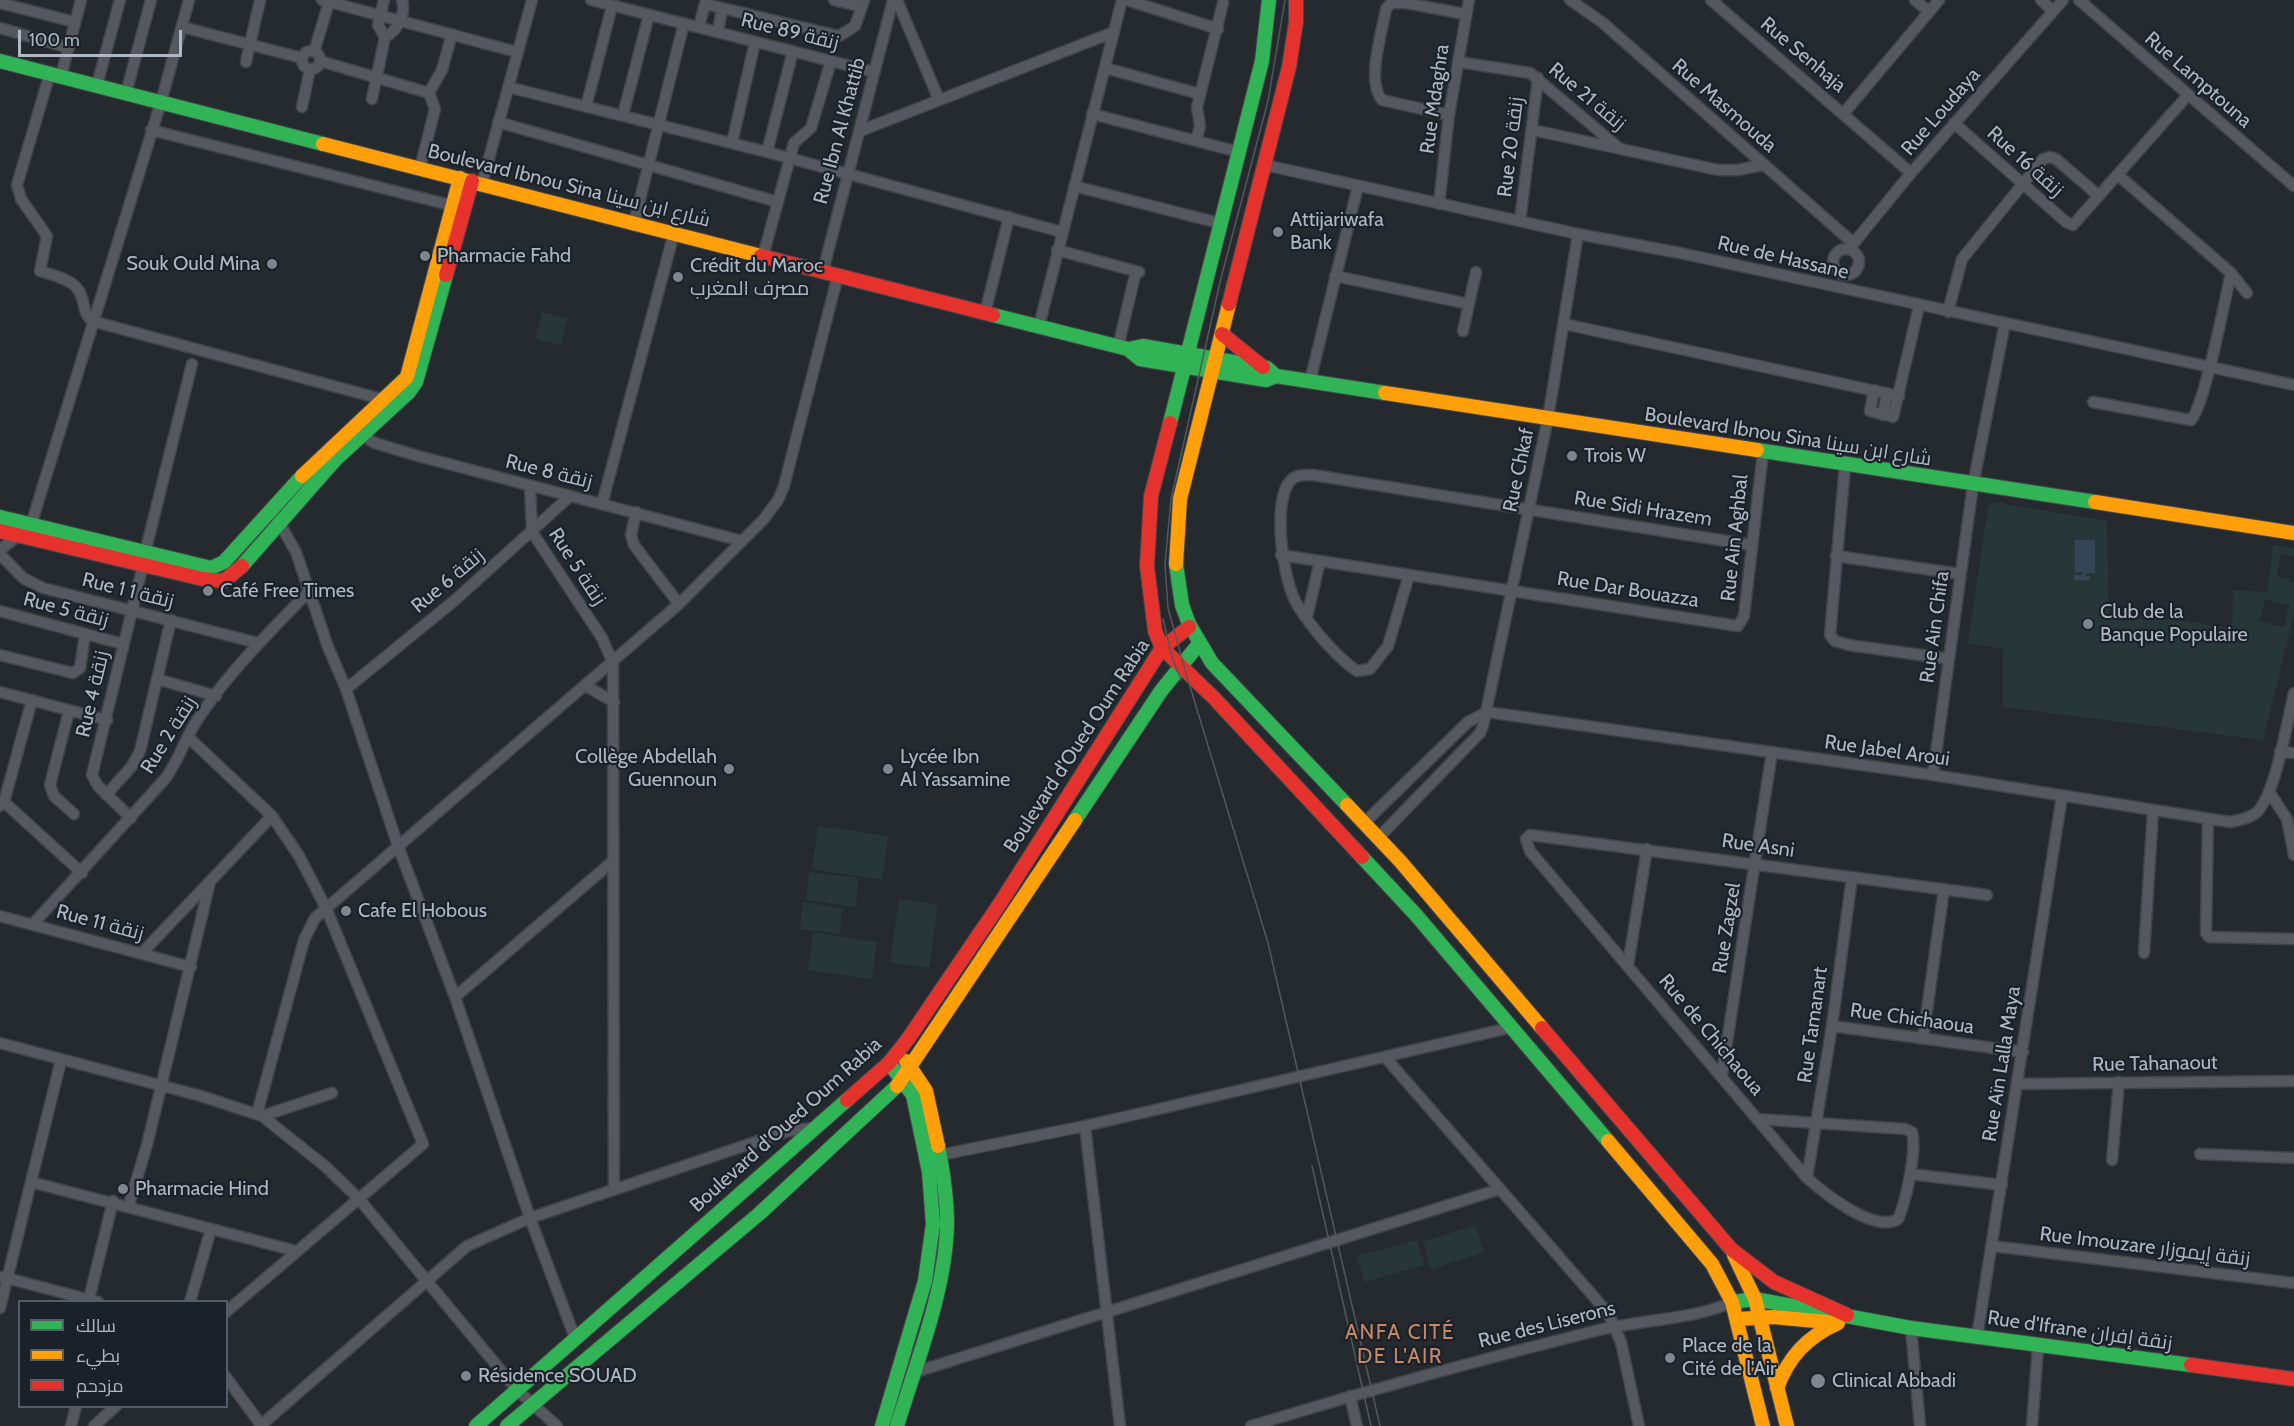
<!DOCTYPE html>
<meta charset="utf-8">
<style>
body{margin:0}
#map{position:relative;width:2294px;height:1426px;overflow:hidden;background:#252a2f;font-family:Cabin,Cairo,sans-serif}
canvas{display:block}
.legend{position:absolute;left:18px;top:1300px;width:210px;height:108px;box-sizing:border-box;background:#1a2129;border:2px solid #565d66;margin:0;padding:8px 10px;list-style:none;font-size:18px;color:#afb7c1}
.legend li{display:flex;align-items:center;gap:12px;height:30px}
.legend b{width:30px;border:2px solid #565d66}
.scale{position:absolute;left:18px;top:30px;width:164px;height:27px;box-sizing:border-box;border:3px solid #afb7c1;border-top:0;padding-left:8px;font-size:18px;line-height:21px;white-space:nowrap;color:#afb7c1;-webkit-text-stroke:4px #1a2129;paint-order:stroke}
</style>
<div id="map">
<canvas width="2294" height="1426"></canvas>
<ul class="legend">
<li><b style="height:8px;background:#30b455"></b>سالك</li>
<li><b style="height:8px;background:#ff9f0a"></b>بطيء</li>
<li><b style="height:8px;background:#e5322d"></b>مزدحم</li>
</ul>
<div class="scale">100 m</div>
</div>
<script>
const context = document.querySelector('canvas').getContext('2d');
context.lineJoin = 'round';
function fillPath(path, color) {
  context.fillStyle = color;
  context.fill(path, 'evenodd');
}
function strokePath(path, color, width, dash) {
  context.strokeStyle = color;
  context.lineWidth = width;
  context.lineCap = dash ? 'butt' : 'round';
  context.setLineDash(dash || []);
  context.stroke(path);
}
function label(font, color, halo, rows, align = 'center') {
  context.font = font + ' Cabin,Cairo,sans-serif';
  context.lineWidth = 4.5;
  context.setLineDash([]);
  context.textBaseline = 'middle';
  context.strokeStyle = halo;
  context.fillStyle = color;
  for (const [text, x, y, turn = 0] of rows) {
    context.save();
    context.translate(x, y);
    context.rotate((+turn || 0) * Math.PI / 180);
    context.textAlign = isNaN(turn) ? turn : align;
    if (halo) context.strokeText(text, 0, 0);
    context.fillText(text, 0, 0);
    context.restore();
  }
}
fillPath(new Path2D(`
 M542,312L568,318L561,345L538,340L535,337Z
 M1994,502L2107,521L2109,617L2177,620L2232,628L2233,590L2267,592L2273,545L2294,548V556L2280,554L2277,577L2289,579V582L2294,583V615L2263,740L2003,707V649L1968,643L1988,507ZM2265,599L2289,605L2284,627L2260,621Z
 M818,826L888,836L882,880L812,869Z
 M809,872L858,878L856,907L806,900Z
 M899,899L938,905L929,968L890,962Z
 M803,902L842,908L840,934L800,929Z
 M813,932L877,942L872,979L808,970Z
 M1475,1225L1484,1252L1431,1269L1423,1242Z
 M1417,1240L1424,1265L1365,1282L1357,1256Z`), '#273737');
fillPath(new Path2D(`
 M2075,540H2095V573H2086V576H2090V581L2074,580V575H2083V572H2075Z`), '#354555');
const street = new Path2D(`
 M322,0L517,52
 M384,0L378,25L385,37
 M591,0L874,72
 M834,0L862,7
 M897,0L939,100
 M1127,0L1218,29
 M1570,0L1603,23L1852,242
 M1711,0L1911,173
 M1915,0L1929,12
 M2041,0L2053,11
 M2079,0L2294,186
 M0,3L75,22
 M705,4L839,36L855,26L864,0
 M182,27L302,58
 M699,27L706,0
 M0,28L69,48
 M718,32L722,9
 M302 60a9 9 0 1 1 18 0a9 9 0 1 1-18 0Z
 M314,52L329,2
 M320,61L429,93
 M246,62L260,0
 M1459,62L1530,73L1619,148
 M1105,68L1200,94
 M50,73L17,185L21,199L47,236L40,271C54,276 75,279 81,295C85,305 83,313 92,321L385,400
 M61,76L81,0
 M97,85L120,0
 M508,87L767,152L1062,232
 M126,93L151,0
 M372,99L385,37C398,31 406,14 402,0
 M302,107L310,69
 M586,107L612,6
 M1844,113L1939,0
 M1092,114L1239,152
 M623,115L649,15
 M1449,115L1382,100C1366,82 1382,32 1386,9L1391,3H1406L1465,14
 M498,122L778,202
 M1954,123L2066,222L2073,225L2188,95
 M151,130L454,206
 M1533,130L1718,170H1737L1764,165
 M860,131L1114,32
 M1196,141L1200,126L1197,107L1223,3
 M732,143L755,42
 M767,152L793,51
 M1265,165L1578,234L1680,253L2294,385
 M420,168L435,109L429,93L442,70L452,34
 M2118,175L2231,273L2247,293
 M482,184L532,0
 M1074,186L1219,223
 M1439,204L1449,115L1469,0
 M1520,221L1538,78
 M634,223L684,23
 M1833 262a13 13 0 1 1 26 0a13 13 0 1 1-26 0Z
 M1849,249L1911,173L2063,0
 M1057,250L1139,272
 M763,256L794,143L811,128L831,61
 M823,271L893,0
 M1335,276L1469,304
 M1948,312L1962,259L2043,159L2050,157L2056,159L2099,196
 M985,313L1009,217
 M1564,324L1899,396
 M1039,326L1122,0
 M1463,331L1476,272
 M1118,347L1136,271
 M1310,381L1358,186
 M1874,390L1870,411L1893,417L1919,306
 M2093,402L2191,420C2205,405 2225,299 2231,273
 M1883,415L1887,393
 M356,432L375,443L418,456L742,541
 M1845,466L1830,635L1835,641L1849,645L1949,659
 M530,486L532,532L602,638L613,663L614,1189
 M602,504L674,233
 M636,512L631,535L634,545L679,604
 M277,519L296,552L328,647L346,689L398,846L455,997L530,1218L575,1338
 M0,550L31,525L161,102L189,0
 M145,553L192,364
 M0,554L23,578L43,588L258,643
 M1281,555L1738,626L1744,616L1763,452
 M1836,556L1960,574
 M1409,575L1388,646L1370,669L1357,671C1335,656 1312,628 1298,606C1283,583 1271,501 1291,480C1297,474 1305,475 1313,475L1751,545
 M0,611L123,644
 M1307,617L1320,561
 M0,655L73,673L80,668L85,634
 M157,679L216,696
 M586,686L614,702
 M346,689L454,601L569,497
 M0,692L107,720
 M69,711L50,785L54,796L74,814
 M1487,712L1933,775L2230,822C2239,820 2248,819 2256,813C2276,795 2287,721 2294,693
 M188,737L272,816L299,856L326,908L423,1144L226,1312
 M2280,752L2294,753
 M1933,775L1973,485L2005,323
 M2270,793L2287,819L2294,855
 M106,795L132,766L140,751L171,620
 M4,802L82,873
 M0,806L4,802L32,700
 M131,818L98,786L92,775L143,565
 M2208,819L2206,933L2209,937L2294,939
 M1365,822L1468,722L1487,712
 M1379,837L1480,733L1483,726L1548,418L1578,234
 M0,916L191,967
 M33,924L165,779C179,760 185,738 198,719C229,671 271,631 310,590
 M142,953L272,816
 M2144,953L2153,811
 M1628,965L1647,849
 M455,997L613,861
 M1832,1026L2023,1052
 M1923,1038L1944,889
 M0,1043L201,1096L262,1116L325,1166L359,1199L517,1390L557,1426
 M1385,1057L1608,1313L1621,1342L1639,1426
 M1722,1074L1772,752
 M2017,1084L2294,1081
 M257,1114L304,940L315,918L679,604L764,519L778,500L784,486L838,275
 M262,1116L332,1093
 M1758,1119L1905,1129L1912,1132C1917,1150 1906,1202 1898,1219C1875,1234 1824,1193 1807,1178L1530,851L1526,839L1530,835L1987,895
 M1085,1126L1120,1426
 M2200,1154L2294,1158
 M935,1156L1085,1126L1513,1027
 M2112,1160L2119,1082
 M1910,1174L2002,1185
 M1807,1178L1832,1026L1852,877
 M31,1182L296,1251
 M129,1205L147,1145L210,882
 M1992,1246L2294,1283
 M3,1277L98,1302
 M89,1299L113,1201
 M190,1302L211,1229
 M0,1308L61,1060
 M1911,1328L1920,1426
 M1977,1337L2062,796
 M912,1373L1500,1189
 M226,1377L261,1425
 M1350,1396L1357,1426
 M71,1426L76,1406
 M94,1426L116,1406
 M260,1426L467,1246L530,1218L788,1131L814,1128
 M1251,1426C1366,1391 1482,1359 1599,1330C1639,1320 1697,1319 1732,1302
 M2032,1426L2038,1346`);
const fast = new Path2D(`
 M0,61L323,144
 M993,315L1128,349L1140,359L1266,380L1276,376L1385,393
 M1128,349L1143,346L1267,368L1276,376
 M1170,423L1262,61L1269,0
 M1757,450L2095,502
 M0,517L211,568L224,562L302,476
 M1176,564L1182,605L1189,624L1212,663L1347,805
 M242,566L336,459L409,392L416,382L446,275
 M1075,820L1161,691L1198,645
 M1362,857L1416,915L1608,1141
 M1732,1302L1755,1299L1911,1328L2191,1365
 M476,1426L847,1100
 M507,1426L759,1214L897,1086
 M882,1426L925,1281L933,1224L929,1172L913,1095L889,1063
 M897,1426C916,1363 946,1290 947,1224C947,1198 943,1171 938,1146`);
const slow = new Path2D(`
 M323,144L761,256
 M1385,393L1757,450
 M302,476L407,377L460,178
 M2095,502L2294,533
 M1176,564L1180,499L1229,304
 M1347,805L1400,861L1542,1028
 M906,1061L926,1091L938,1146
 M897,1086L1075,820
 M1608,1141L1712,1264L1732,1302L1763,1426
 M1734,1255L1755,1299L1787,1426
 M1737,1319L1773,1317L1838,1323
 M1777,1388C1789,1356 1807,1337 1838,1323`);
const jam = new Path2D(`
 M761,256L993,315
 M446,275L472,181
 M1229,304L1289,67L1296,22V0
 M1222,334L1263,367
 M1170,423L1151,496L1147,566L1155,631L1162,648L1214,698L1362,857
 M0,531L203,579L224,581L242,566
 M1542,1028L1731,1249L1774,1282L1847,1315
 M847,1100L889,1063L908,1039L1001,902L1162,648L1189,627
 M2191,1365L2294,1379`);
strokePath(street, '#414549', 13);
strokePath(fast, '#43474c', 16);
strokePath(slow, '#43474c', 16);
strokePath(jam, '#43474c', 16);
strokePath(street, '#55585e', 10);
strokePath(fast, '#30b455', 14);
strokePath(slow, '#ff9f0a', 14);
strokePath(jam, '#e5322d', 14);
strokePath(new Path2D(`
 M1285,0L1268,101L1221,278L1171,499L1165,564L1168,608L1185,670L1268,943L1380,1426
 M1163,619L1172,657L1181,680
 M1312,1166L1371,1426`), '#54585b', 1.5);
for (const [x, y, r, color] of [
 [1278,232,6,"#7f868e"],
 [425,256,6,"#7f868e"],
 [272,264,6,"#7f868e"],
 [678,277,6,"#7f868e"],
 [1572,456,6,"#7f868e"],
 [208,591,6,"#7f868e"],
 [2088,624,6,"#7f868e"],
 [729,769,6,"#7f868e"],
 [888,769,6,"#7f868e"],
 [346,911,6,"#7f868e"],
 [123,1189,6,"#7f868e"],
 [1670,1358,6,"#7f868e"],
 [466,1376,6,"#7f868e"],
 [1818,1381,8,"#7f868e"]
]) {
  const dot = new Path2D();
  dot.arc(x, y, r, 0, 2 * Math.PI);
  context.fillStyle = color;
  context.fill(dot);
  strokePath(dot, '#1a2129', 2);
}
label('20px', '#afb7c1', '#1a2129', [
 ["Rue 89 زنقة",790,32,14],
 ["Rue Senhaja",1803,55,40],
 ["Rue Lamptouna",2198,80,41],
 ["Rue 21 زنقة",1587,97,40],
 ["Rue Mdaghra",1435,99,-82],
 ["Rue Masmouda",1724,106,41],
 ["Rue Loudaya",1941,112,-49],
 ["Rue Ibn Al Khattib",840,131,-75],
 ["Rue 20 زنقة",1511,147,-83],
 ["Rue 16 زنقة",2025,162,42],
 ["Boulevard Ibnou Sina شارع ابن سينا",569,186,14],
 ["Rue de Hassane",1783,258,13],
 ["Boulevard Ibnou Sina شارع ابن سينا",1788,437,9],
 ["Rue Chkaf",1519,470,-78],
 ["Rue 8 زنقة",549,472,14],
 ["Rue Sidi Hrazem",1643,509,9],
 ["Rue Ain Aghbal",1735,538,-84],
 ["Rue 5 زنقة",577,567,57],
 ["Rue 6 زنقة",448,581,-40],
 ["Rue Dar Bouazza",1628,590,9],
 ["Rue 1 زنقة 1",128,591,14],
 ["Rue 5 زنقة",66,610,15],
 ["Rue Ain Chifa",1935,627,-82],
 ["Rue 4 زنقة",93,694,-77],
 ["Rue 2 زنقة",169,735,-58],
 ["Boulevard d'Oued Oum Rabia",1077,746,-57],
 ["Rue Jabel Aroui",1887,751,8],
 ["Rue Asni",1758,846,8],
 ["Rue 11 زنقة",100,923,15],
 ["Rue Zagzel",1727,928,-81],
 ["Rue Chichaoua",1912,1019,8],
 ["Rue Tamanart",1813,1025,-82],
 ["Rue de Chichaoua",1711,1035,50],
 ["Rue Aïn Lalla Maya",2002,1064,-81],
 ["Rue Tahanaout",2155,1064,-1],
 ["Boulevard d'Oued Oum Rabia",786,1125,-42],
 ["Rue Imouzare زنقة إيموزار",2145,1247,7],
 ["Rue des Liserons",1547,1325,-14],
 ["Rue d'Ifrane زنقة إفران",2080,1331,8]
]);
label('20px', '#afb7c1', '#1a2129', [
 ["Attijariwafa",1290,220],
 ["Bank",1290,243],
 ["Pharmacie Fahd",437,256],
 ["Souk Ould Mina",260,264,"right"],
 ["Crédit du Maroc",690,266],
 ["مصرف المغرب",690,289],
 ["Trois W",1584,456],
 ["Café Free Times",220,591],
 ["Club de la",2100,612],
 ["Banque Populaire",2100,635],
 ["Collège Abdellah",717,757,"right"],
 ["Guennoun",717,780,"right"],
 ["Lycée Ibn",900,757],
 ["Al Yassamine",900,780],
 ["Cafe El Hobous",358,911],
 ["Pharmacie Hind",135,1189],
 ["Place de la",1682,1346],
 ["Cité de l'Air",1682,1369],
 ["Résidence SOUAD",478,1376],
 ["Clinical Abbadi",1832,1381]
], 'left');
context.letterSpacing = '1.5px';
label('21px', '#c68865', '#1a2129', [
 ["ANFA CITÉ",1400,1333],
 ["DE L'AIR",1400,1357]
]);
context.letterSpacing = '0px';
</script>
